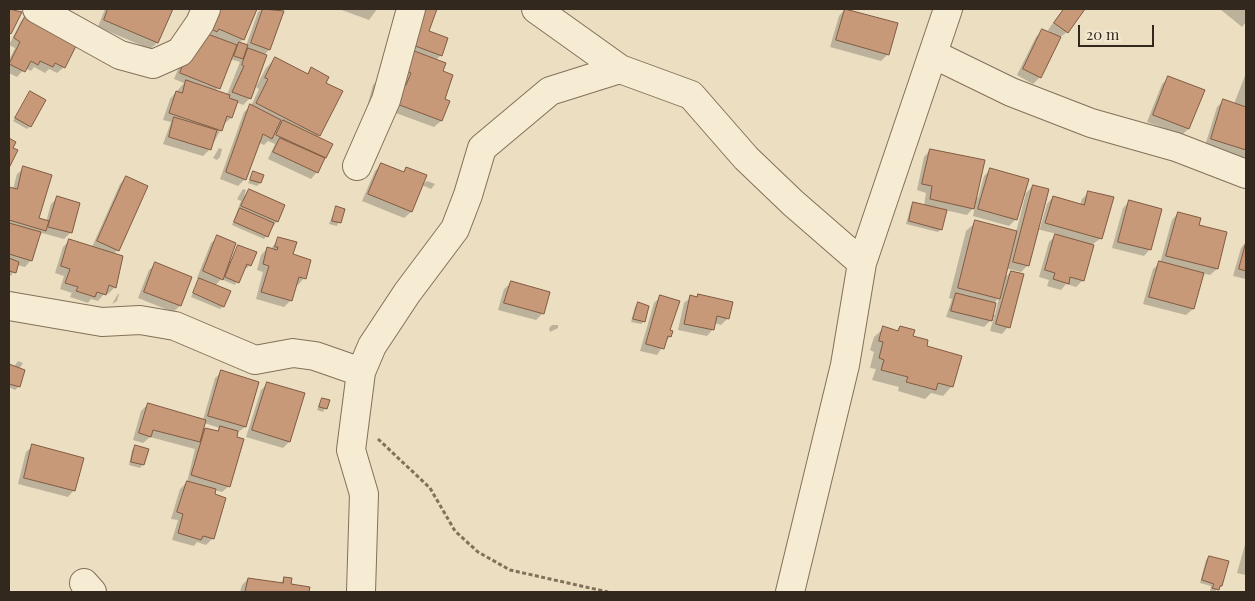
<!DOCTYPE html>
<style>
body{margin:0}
#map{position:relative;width:1255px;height:601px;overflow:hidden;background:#ebdec1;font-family:"Playfair Display",serif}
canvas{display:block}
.frame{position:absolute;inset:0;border:10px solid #33281d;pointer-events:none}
.scale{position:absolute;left:1078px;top:25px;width:76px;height:22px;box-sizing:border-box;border:2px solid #33281d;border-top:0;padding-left:6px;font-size:15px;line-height:18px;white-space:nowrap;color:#33281d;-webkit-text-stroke:4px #f3e9d0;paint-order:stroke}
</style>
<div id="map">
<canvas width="1255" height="601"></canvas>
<div class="frame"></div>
<div class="scale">20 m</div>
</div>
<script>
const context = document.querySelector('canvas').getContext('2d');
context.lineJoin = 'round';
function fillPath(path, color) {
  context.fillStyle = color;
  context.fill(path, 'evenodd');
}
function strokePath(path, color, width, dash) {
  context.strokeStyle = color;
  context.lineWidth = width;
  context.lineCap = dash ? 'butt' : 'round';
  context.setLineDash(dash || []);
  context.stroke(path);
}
fillPath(new Path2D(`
 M9,9L20,12L9,35Z
 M105,9H171L157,43L150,49L98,27Z
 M203,9L255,10L243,39L239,43L246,46L258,12L262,9H274L283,12L269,50L264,55L250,98L243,105L236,102L231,118L224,124L210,149L203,156L163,144L171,122L163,120L170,99L184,83L174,79ZM230,59L240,62L227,95L216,91Z
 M339,9H377L369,20Z
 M411,9H435L427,31L441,55L436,60L441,72L443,99L441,121L434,127L382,108L378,115L366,111L373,85L376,82L388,86Z
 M845,9L896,24L887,55L881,61L830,47L839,16Z
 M1063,9H1084L1067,32L1059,38L1040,77L1033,84L1017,75L1036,37L1043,30L1054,36L1048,30Z
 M1220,9H1246V22L1242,27Z
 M28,15L64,67L57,73L49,69L45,73L34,67L31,71L25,68L17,77L9,73V60L15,48L9,45L21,21Z
 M275,59L306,74L312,69L325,83L319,135L317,137L331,144L317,172L311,179L268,159L275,144L268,141L264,145L258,142L245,179L238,186L220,179L244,112L251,106L259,89L256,87L266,68Z
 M1246,73V158L1205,146L1217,107L1223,101L1234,104Z
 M1169,78L1188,129L1182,135L1147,122L1162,84Z
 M30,93V126L27,129L13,121Z
 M219,148L222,149L220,157L217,160L213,158Z
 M930,150L976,197L978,198L984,176L991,169L1016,219L1009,226L973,216L975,206L967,215L945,210L941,229L938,232L906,224L911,206L914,203L924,206L926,193L917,190L924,157Z
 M381,165L402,173L407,169L425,176L411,212L404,218L362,201L375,171Z
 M24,168L38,219L46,222L51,204L57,198L79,204L70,233L64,239L42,233L39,236L31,260L25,267L17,265L11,276L9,275V188L13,189L17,174Z
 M254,173L260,183L257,186L248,183Z
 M126,177L118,250L113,254L115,287L108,294L105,293L98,301L91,299L88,303L70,297L72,293L60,289L64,276L55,273L63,247L69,241L92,247L120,184Z
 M427,181L435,184L431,189L422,185Z
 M1033,186L1037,228H1040L1047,204L1053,197L1080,205L1082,199L1089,192L1101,238L1093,244L1083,280L1076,287L1066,284L1061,290L1047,286L1049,280L1039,277L1049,242L1057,234L1037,229L1028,265L1021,272L1005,268L1003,279L1011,272L1008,327L1002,334L990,331L994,317L984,327L946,317L952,299L949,298L966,231L976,222L1016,232L1026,193ZM999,298L995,315L992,314L993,304Z
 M243,189L246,190L244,196L249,190L277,221L264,239L232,225L241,201L237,199Z
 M1129,202L1150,249L1144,256L1112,248L1123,208Z
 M336,208L343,210L337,226L329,224Z
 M1178,213L1197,226L1226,233L1217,269L1210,275L1202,273L1193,309L1186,315L1143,304L1153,269L1160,263L1172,220Z
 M218,237L228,260L231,261L238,247L250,265L247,268L244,267L235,285L221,279L215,286L223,306L220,309L191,297L200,279L197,278L211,243Z
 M279,238L304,278L298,285L296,284L291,300L284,307L256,299L263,272L257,270L261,255L268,248L271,249Z
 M1246,242V279L1233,276L1241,248Z
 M156,264L190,278L180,306L173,312L138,298L149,270Z
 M511,283L548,293L542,314L536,320L498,310L504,289Z
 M118,294H119L117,301L112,304Z
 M661,296L670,336L657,355L640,351L654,303Z
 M698,296L728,318L721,325L715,323L713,329L707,336L678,330L684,303L691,297L696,298Z
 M638,304L644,321L641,324L631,322L635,307Z
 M552,325H558V328L550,332L549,328Z
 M900,327L925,347L952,386L943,396L931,393L925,399L898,391L899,387L872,380L876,369L870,368L874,352L870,350L874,337L884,328L896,331Z
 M18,361L23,363L19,369L18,387L15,390L9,387V366L14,367Z
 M222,372L258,382L245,427L237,433L229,486L222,492L214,490L213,538L206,545L197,542L194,546L172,540L178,520L171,519L180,489L187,482L195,449L150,437L143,443L133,440L141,411L148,404L203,420L215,378ZM204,423L220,428L216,432L203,428Z
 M268,383L289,442L283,448L246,437L261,390Z
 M322,399L328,401L323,412L317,410Z
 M33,446L74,490L68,497L18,484L26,452Z
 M135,447L143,464L140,468L129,465L132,450Z
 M1246,541V575L1237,573Z
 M1209,557L1221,586L1214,592L1210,591L1211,586L1200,583L1206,560Z
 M248,579L279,584L284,579L290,585L308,588V592H240L242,585Z`), '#0003');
const building = new Path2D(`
 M9,9L22,12L11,34L9,32Z
 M108,9H173L158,43L104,20Z
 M206,9H257L244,40L219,29L217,32L204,25Z
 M263,9L284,11L270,50L251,43Z
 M414,9H437L429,31L448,38L442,56L402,41Z
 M845,9L898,23L889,55L836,40Z
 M1064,9H1085L1068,33L1054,23Z
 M27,13L78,42L65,68L55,63L53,67L40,61L38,65L31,61L25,72L9,64L20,42L14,38Z
 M1042,29L1061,37L1041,78L1023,69Z
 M197,30L237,45L220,89L180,73Z
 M239,42L248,45L243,59L234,56Z
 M248,48L267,55L251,99L232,92L244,66L242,65Z
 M409,49L446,63L443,71L453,75L445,99L450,101L442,121L389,101L396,81L406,85L411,73L402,69Z
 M275,57L308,74L311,67L329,77L326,83L343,91L320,136L256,103L268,79L265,78Z
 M1168,76L1205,90L1189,129L1153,115Z
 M186,80L230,95L229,98L238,101L232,118L227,116L222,131L169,113L176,91L182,93Z
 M30,91L46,100L31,127L15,118Z
 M1223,99L1246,107V150L1211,139Z
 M250,104L281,120L272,139L263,134L246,180L226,172Z
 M174,117L217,130L211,150L169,137Z
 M283,120L333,144L326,158L276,135Z
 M9,138L16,142L13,148L18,150L9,168Z
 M280,138L325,158L318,173L273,152Z
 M930,149L985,160L974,209L930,199L932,186L922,184Z
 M381,163L404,172L406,167L427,175L412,212L368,194Z
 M23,166L52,175L39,218L49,221L46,231L9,220V187L17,189Z
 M990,168L1029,179L1017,220L978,209Z
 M253,171L264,175L261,183L250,180Z
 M126,176L148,186L119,251L97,241Z
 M1033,185L1049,189L1029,266L1013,262Z
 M249,189L285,205L278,222L241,206Z
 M1088,191L1114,197L1102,239L1045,223L1053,196L1084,205Z
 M57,196L80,203L72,233L48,227Z
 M1129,200L1162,209L1151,250L1118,242Z
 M913,202L947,210L942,230L909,221Z
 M336,206L345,209L341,223L332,221Z
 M240,208L274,223L268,237L234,222Z
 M1178,212L1201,218L1199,225L1227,232L1218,269L1166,256Z
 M975,220L1017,231L1000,299L958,288Z
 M9,223L41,232L32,261L9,254Z
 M1055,234L1094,245L1084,281L1070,277L1069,284L1053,279L1055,273L1045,270Z
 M217,235L236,243L223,280L203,271Z
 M278,237L297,242L293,254L311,260L306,279L299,277L292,301L261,292L269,266L263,264L267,247L277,250L278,247H275Z
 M69,239L123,256L116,288L109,285L106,295L97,292L95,297L76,291L78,287L65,283L70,269L61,266Z
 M1246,242V271L1239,269Z
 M238,245L257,252L251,266L247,264L239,283L225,277Z
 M9,258L19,262L16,273L9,271Z
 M1159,261L1204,273L1194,309L1149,297Z
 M155,262L192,277L181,306L144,292Z
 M1011,271L1024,274L1010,328L996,324Z
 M199,278L231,291L224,307L193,293Z
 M511,281L550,292L544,314L504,303Z
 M956,293L996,303L992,321L951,311Z
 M698,294L733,302L729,319L717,316L714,330L684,324L690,295L697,297Z
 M660,295L680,301L670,330L673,331L671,337L668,336L664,349L646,344Z
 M638,302L649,306L645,322L633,319Z
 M883,326L898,331L900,326L915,330L913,336L928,340L927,346L962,356L953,387L938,383L936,390L906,382L908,377L881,370L884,360L879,358L883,342L879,341Z
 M9,364L25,370L20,387L9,384Z
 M221,370L259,382L246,427L208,416Z
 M267,382L305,393L290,442L252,430Z
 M322,398L330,400L327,409L319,407Z
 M148,403L206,420L200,442L153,430L151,437L139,433Z
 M220,426L238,431L237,437L244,439L230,487L191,475L205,428L218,431Z
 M32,444L84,458L75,491L24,478Z
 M135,445L149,449L144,465L131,462Z
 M187,481L216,489L215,494L226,498L214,539L203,536L201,540L178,533L183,514L177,512Z
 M1209,556L1229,561L1222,586H1220L1219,590L1212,588L1214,584L1202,580Z
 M284,577L292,578L291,584L310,587L309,592H245L248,578L283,583Z`);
fillPath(building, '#c79979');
strokePath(building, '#805a41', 1);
const minor = new Path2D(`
 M37,9L120,55L153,64L180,52L200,23L206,9
 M536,9L620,69L691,95L746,158L793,203L862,263
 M933,54L1011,92L1091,123L1176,147L1246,174
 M357,166L386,100L411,9
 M9,306L102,322L140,320L175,326L255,360L293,353L315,356L361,372
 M84,583L92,592
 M361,592L364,494L351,450L361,372L372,346L407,293L455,229L468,195L482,148L550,91L620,69
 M790,592L845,365L862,263L948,9`);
strokePath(minor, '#83705a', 30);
strokePath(new Path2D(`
 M378,439L430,488L455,531L478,552L510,570L608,592`), '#83705a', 3, [4, 2.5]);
strokePath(minor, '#f6ecd3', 28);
</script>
